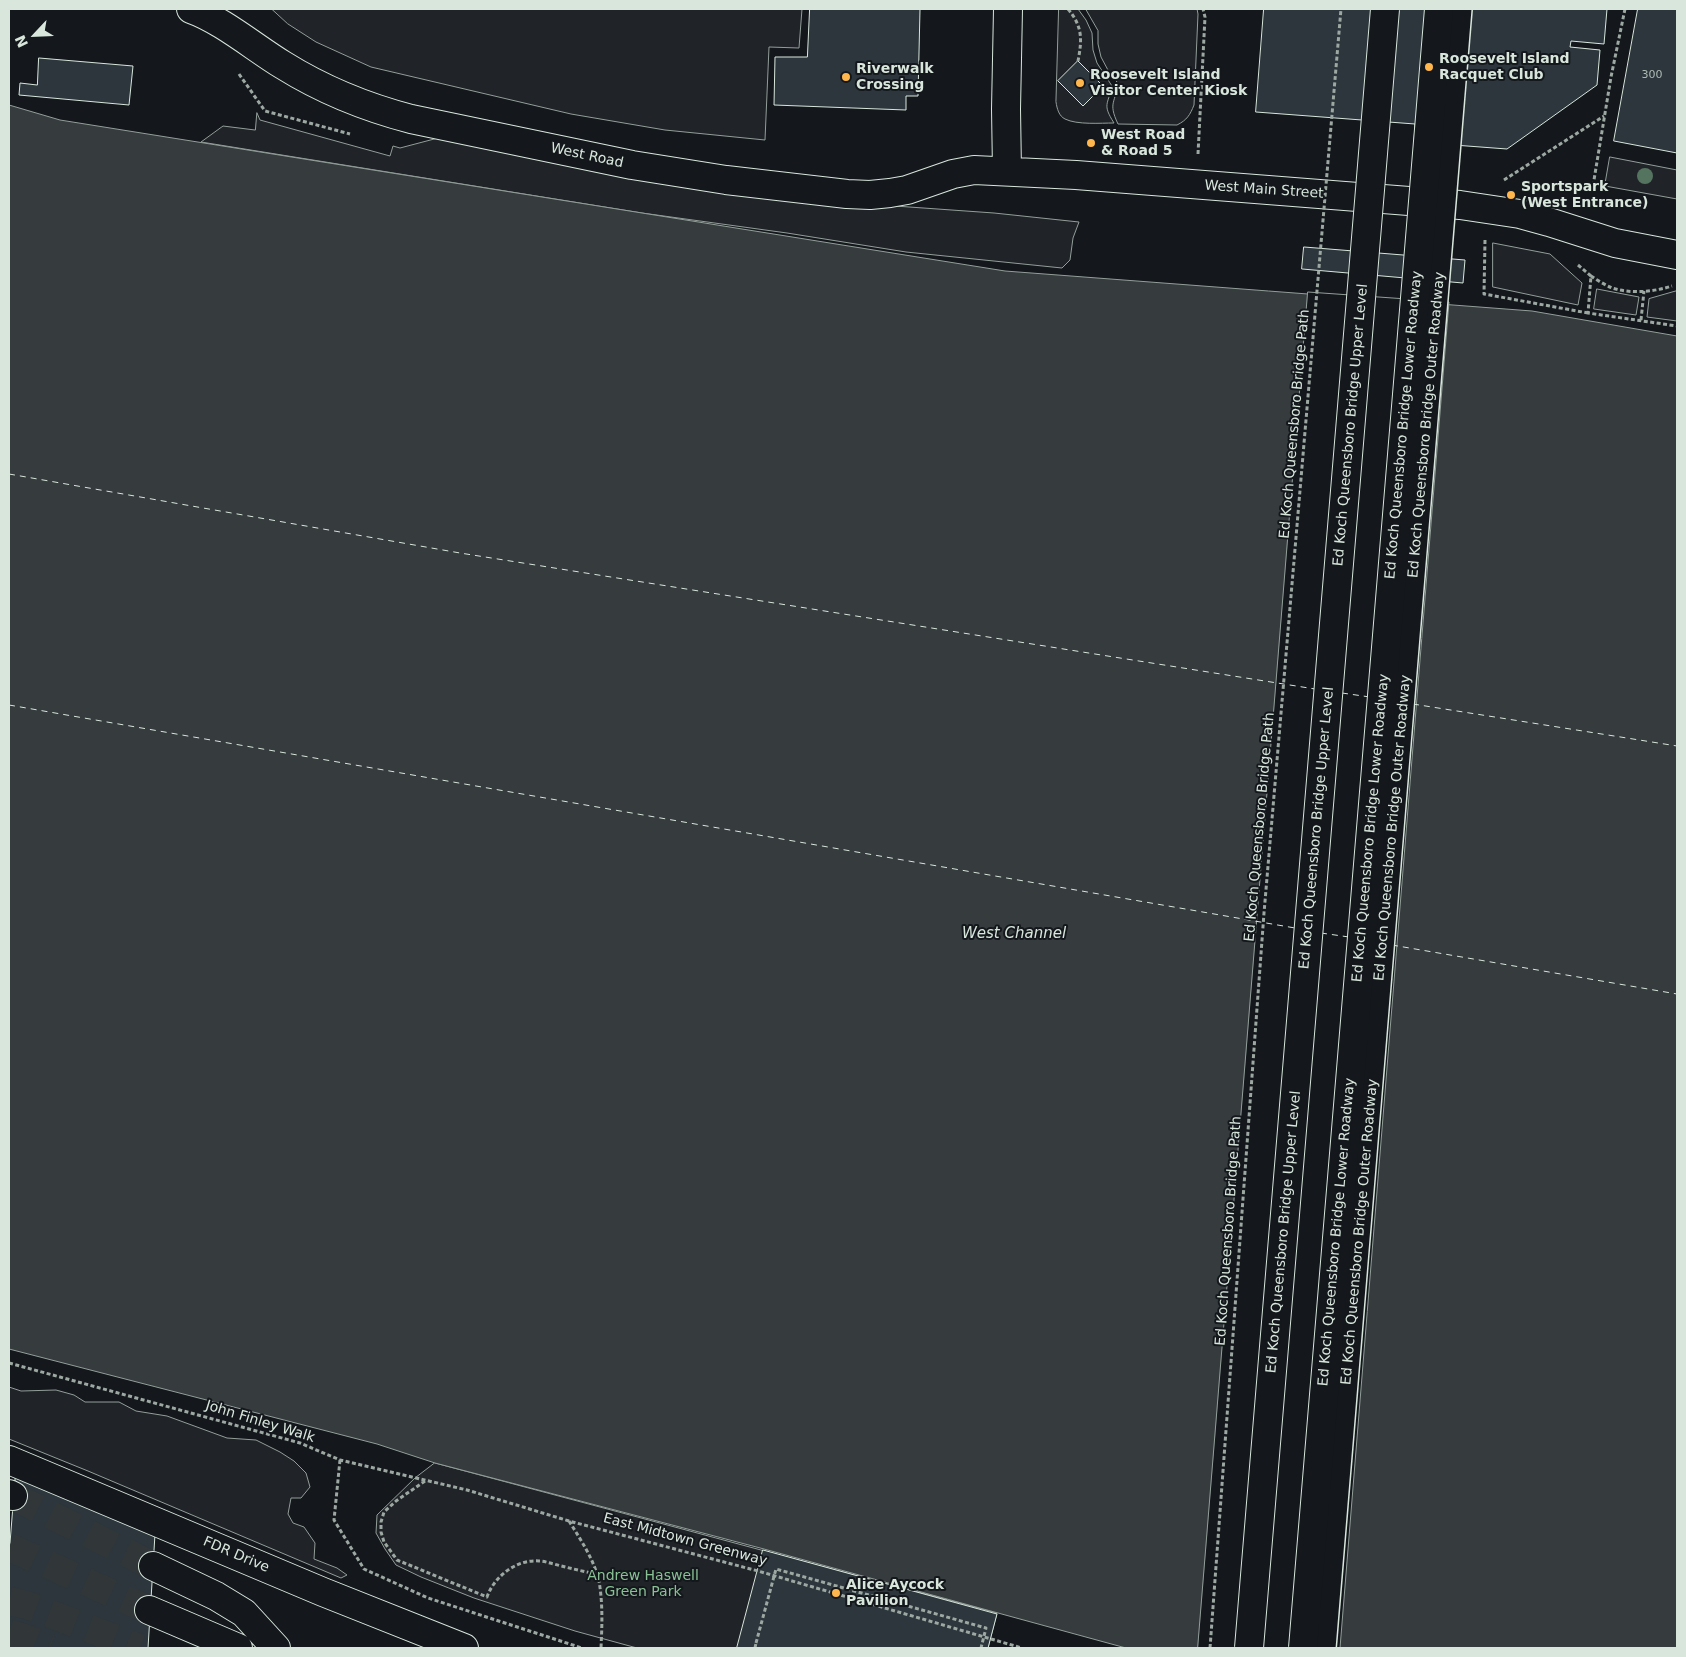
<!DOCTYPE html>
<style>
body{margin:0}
#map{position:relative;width:1686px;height:1657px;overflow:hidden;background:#14181c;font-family:"DejaVu Sans",sans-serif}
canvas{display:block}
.frame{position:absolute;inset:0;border:10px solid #d8e6dc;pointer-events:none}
.north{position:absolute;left:10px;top:10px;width:50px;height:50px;-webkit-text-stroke:4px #14181c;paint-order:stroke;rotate:245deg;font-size:14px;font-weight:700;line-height:20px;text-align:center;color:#d8e6dc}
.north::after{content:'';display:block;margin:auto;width:18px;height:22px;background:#d8e6dc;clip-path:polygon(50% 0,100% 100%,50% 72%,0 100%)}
</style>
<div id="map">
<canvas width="1686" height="1657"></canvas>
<div class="frame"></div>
<div class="north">N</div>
</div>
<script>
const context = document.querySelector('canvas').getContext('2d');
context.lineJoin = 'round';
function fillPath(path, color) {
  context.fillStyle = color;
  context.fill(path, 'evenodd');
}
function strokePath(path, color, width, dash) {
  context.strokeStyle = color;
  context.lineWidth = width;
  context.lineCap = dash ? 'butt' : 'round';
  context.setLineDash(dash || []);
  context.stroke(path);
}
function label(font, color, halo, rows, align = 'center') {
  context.font = font + ' "DejaVu Sans",sans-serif';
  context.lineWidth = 4;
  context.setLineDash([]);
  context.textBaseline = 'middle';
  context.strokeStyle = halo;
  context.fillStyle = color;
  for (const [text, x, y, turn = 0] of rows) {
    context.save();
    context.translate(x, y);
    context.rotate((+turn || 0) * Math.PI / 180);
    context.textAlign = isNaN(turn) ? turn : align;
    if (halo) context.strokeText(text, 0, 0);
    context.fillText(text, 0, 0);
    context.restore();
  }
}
const green = new Path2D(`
 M272,9H802L799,48L769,47L765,140L665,130L571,114L371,67L316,42L288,24Z
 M1059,9H1078L1086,20L1092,33L1093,50L1097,63L1112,86C1108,105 1102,104 1114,123C1101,123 1077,125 1065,119C1059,116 1057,109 1056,102Z
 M1086,9H1197L1198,14L1194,105C1190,115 1187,120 1177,125L1118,124C1107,101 1117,103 1117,82L1109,72L1101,57L1098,44V31Z
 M257,113L260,120L390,156L393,146L400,148L438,138L768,197L994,213L1079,222L1073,238L1070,260L1062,268L906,252L787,233L642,213L201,142L223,126L255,130Z
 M1610,157L1677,170V199L1605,186Z
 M1493,243L1550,254L1582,283L1578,305L1493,287Z
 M1597,289L1639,297L1636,315L1594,309Z
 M1677,291V321L1647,317L1649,299Z
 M9,1387L21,1391L56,1390L74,1395L85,1402H119L136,1411L167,1416L227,1438L256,1440L280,1452L294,1461L306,1473L310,1487L301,1498H291L288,1514L293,1523L304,1527L315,1543L314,1559L337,1568L347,1575L341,1578L88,1471L9,1439Z
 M435,1463L997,1613L988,1648H637L575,1631L474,1598L421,1577L396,1565L385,1549L376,1533L377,1515L415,1478Z`);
fillPath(green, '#202428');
strokePath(green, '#939e99', 1);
const water = new Path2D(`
 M9,105L60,120L1005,271L1532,311L1677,336V1648H1126L764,1549L435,1463L377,1444L9,1349Z`);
fillPath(water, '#363b3e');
strokePath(water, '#939e99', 1);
const pier = new Path2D(`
 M1308,292L1449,302L1340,1648H1198Z`);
fillPath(pier, '#14181c');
strokePath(pier, '#939e99', 1);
strokePath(new Path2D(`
 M9,474L460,553L1315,689
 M1342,693L1370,697
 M1413,704L1677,746
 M9,705L1295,928
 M1321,933L1349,937
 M1392,945L1677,994`), '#d8e6dc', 1, [6, 5]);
const building = new Path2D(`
 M810,9H920L918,96H906V110L774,105L775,57H807Z
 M1264,9H1607L1604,44L1571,41L1570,47L1600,50L1597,85L1507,149L1414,142L1415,124L1256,112Z
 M1638,9H1677V153L1614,141Z
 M39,58L133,66L129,105L19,95L20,83L37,85Z
 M1078,61L1103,86L1083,106L1058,81Z
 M1304,247L1465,260L1463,283L1302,269Z
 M16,1472L155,1534L148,1648H9V1556Z
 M763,1550L997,1614L988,1648H737Z`);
fillPath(building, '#2c363c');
strokePath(building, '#d8e6dc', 1);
strokePath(new Path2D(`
 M9,1633L25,1638L50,1648`), '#313739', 28, [28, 14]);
strokePath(new Path2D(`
 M13,1496L153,1566
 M9,1547L149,1610
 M9,1601L27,1605L140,1648`), '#313739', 28, [28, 14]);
const minor = new Path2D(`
 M191,9C222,20 255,48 283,65C323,90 365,107 411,119L632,165L726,180L847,194L870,195L890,193L907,190L953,174L974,170L1076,175L1460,205L1520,214L1549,222L1615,243L1677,255
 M1007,171L1006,109L1008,9`);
const motorway = new Path2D(`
 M9,1460L323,1592L464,1648
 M9,1494L13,1496
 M153,1566L216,1596L244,1613L276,1648
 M149,1610L238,1648`);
strokePath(minor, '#d8e6dc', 30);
strokePath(motorway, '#d8e6dc', 30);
strokePath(new Path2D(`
 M1068,9C1083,27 1082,40 1078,61
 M239,74L265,111L350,134
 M1198,154L1205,17L1203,9
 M1504,180L1604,116
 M1592,192L1611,77L1625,9
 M1485,240L1484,294L1588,313
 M1578,265L1591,276L1588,313L1677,326
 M1591,276C1597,280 1605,285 1612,288C1631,294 1653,292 1672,286
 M1641,320L1644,291
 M9,1363L300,1443L340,1460L467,1490L569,1521L758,1571L1022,1648
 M340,1460L334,1520L364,1569L428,1598L582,1648
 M425,1481L396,1501L384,1512L381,1522V1532L384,1542L397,1560L487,1597C494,1577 516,1559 539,1561C544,1561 549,1563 554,1564C568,1568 582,1571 596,1574
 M569,1521C581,1540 594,1560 599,1581C603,1604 602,1626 601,1648
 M755,1648L756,1643`), '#9da8a2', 3, [4, 2.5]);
strokePath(minor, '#14181c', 28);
strokePath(motorway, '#14181c', 28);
const pedestrianBridge = new Path2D(`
 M1325,1648L1461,9`);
const trunkBridge = new Path2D(`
 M1249,1648L1385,9
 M1303,1648L1439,9`);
strokePath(pedestrianBridge, '#d8e6dc', 24, []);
strokePath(trunkBridge, '#d8e6dc', 30, []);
strokePath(new Path2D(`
 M756,1643L776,1569L986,1628L981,1648
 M1210,1648L1264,913L1341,9`), '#9da8a2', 3, [4, 2.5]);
strokePath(pedestrianBridge, '#14181c', 21);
strokePath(trunkBridge, '#14181c', 28);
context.fillStyle = '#55745f';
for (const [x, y] of [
 [1645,176]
]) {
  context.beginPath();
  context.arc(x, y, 8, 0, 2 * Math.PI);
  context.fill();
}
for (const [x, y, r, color] of [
 [1429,67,5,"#ffb74d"],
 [846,77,5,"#ffb74d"],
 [1080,83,5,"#ffb74d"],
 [1091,143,5,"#ffb74d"],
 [1511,195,5,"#ffb74d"],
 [836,1593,5,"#ffb74d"]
]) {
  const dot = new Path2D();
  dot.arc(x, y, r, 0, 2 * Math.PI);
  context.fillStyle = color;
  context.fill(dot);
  strokePath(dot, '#14181c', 2);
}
label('11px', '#adbab4', null, [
 ["300",1652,75]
]);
label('bold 14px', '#d8e6dc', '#14181c', [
 ["Roosevelt Island",1439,59],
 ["Racquet Club",1439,75],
 ["Riverwalk",856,69],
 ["Crossing",856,85],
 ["Roosevelt Island",1090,75],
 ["Visitor Center Kiosk",1090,91],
 ["West Road",1101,135],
 ["& Road 5",1101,151],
 ["Sportspark",1521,187],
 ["(West Entrance)",1521,203],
 ["Alice Aycock",846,1585],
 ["Pavilion",846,1601]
], 'left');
label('14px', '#d8e6dc', '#14181c', [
 ["West Road",587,156,12],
 ["West Main Street",1264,190,4],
 ["Ed Koch Queensboro Bridge Path",1295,424,-85],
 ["Ed Koch Queensboro Bridge Upper Level",1351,425,-85],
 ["Ed Koch Queensboro Bridge Lower Roadway",1404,425,-85],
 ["Ed Koch Queensboro Bridge Outer Roadway",1427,425,-85],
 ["Ed Koch Queensboro Bridge Path",1260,827,-85],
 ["Ed Koch Queensboro Bridge Upper Level",1317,828,-85],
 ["Ed Koch Queensboro Bridge Lower Roadway",1371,828,-85],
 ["Ed Koch Queensboro Bridge Outer Roadway",1393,828,-85],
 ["Ed Koch Queensboro Bridge Path",1229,1231,-86],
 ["Ed Koch Queensboro Bridge Upper Level",1284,1232,-85],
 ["Ed Koch Queensboro Bridge Lower Roadway",1337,1232,-85],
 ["Ed Koch Queensboro Bridge Outer Roadway",1360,1232,-85],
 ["John Finley Walk",260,1422,17],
 ["East Midtown Greenway",685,1540,15],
 ["FDR Drive",236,1555,23]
]);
label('14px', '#8ac095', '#14181c', [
 ["Andrew Haswell",643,1576],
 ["Green Park",643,1592]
]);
label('italic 15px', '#d8e6dc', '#14181c', [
 ["West Channel",1014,934]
]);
</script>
